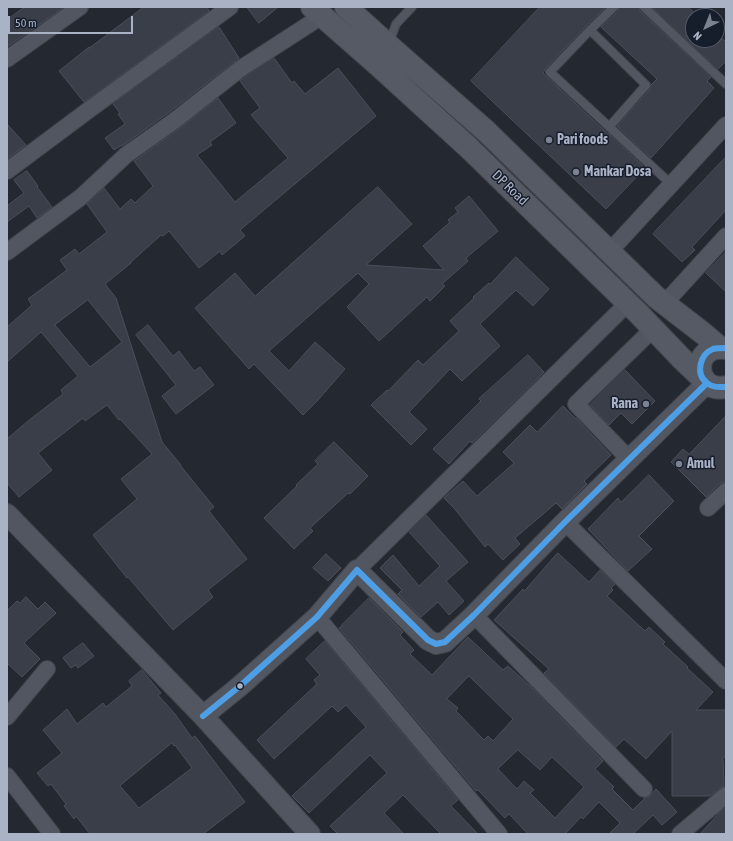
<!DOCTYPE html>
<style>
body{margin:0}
#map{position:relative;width:733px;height:841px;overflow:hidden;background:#232831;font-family:"Asap Condensed",sans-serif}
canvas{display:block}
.frame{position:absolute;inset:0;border:8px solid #aab2c5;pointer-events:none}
.north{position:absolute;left:685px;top:8px;width:40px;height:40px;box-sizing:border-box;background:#161d2b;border:1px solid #515969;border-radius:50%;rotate:223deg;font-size:11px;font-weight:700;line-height:16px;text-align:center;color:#aab2c5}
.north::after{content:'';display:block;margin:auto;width:14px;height:18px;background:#7b8291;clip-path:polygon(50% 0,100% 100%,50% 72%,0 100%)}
.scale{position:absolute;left:8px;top:16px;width:125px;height:18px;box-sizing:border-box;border:2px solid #aab2c5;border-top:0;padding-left:5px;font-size:12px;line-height:14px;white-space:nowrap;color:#aab2c5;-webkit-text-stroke:3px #161d2b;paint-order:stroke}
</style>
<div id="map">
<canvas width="733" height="841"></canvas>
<div class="frame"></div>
<div class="north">N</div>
<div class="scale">50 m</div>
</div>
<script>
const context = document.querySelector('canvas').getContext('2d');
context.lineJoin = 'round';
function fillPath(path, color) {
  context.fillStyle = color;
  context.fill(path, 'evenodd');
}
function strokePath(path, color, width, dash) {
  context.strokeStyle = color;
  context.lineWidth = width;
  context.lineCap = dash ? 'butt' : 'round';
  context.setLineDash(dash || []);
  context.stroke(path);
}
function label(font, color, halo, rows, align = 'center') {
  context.font = font + ' "Asap Condensed",sans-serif';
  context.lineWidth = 3;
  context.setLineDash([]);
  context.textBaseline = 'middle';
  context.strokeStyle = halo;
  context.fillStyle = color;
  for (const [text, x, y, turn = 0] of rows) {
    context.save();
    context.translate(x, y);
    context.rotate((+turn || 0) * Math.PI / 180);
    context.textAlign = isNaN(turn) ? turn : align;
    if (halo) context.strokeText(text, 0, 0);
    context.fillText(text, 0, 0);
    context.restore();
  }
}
const building = new Path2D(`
 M25,7H64L7,47V20Z
 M144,7H207L209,11L84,102L59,71L89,47V48Z
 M247,7H278L259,23Z
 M540,7H606L586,26L546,68L543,73L608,134V133L643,166L642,167L644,169L606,209L471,81Z
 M619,7H639L640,11L711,77L707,81L714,88L651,158L617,126L650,89L651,85L657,79L601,27L618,11Z
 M652,7H688L698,16H693V40H717V34L726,42V61L718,69Z
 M219,27L239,58L168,113L122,146V145L114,150L105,138L125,124L118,114L120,113L113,104Z
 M274,58L292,83L294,81L305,94L338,68L376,116L240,230L245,236L222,255L220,251L199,268L169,231L163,236L161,235L131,262V263L105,284L116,298L162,442L181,465H180L214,507L209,511L247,559L208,590L213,597L173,630L128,577L127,578L93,535L137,499L121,479L152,454L120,419L119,420L107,405L85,421L83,418L38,453L52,470L19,497L7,483V439L28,421L63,394L61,390L78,376L41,332L7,362V327L32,305L28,299L67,270L60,260L75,249L79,254L107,232L87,204L104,188L120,209L131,199L135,203L153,186L134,161L180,128L218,98L236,123L210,142L212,145L197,155L235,202L288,158L251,115L260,108L240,81ZM88,300L122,342L90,367L55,325Z
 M7,124L26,145L7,159Z
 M726,157V210L692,247L695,250L682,262L653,234Z
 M27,171L38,186L37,187L52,207L37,218L29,206L7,222V206L24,193L14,180Z
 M378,187L412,224L366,265L444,270L423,246L450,222L448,220L458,212L455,208L469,196L498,231L466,258L468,261L442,284L445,286L430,301L427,297L379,341L347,307L369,284L358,273L269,351L289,371L315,342L345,369L318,400L303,415L254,364L249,369L195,308L235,273L255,296Z
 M726,252V292L706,273Z
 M516,257L549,289L533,306L516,290L480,324L500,346L462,381L450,369L409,412L427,429L411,445L371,405L387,390L388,391L418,360L423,365L459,331L450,321L474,298L473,297L489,283L490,284Z
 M148,325L173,356L179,351L194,371L200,367L214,385L176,414L162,396L176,385L136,335Z
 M528,355L544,372L472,443L470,441L449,464L433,449L481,401L479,399Z
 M625,370L655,401L632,424L621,413L609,425L590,405Z
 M563,406L576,419V418L611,455L584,481L587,484L562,509L556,503L515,538L520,544L503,560L488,544L485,547L454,508L444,498L463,481L477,496L514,463L503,452L530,425L537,432Z
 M726,416V482H723L719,484L706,497L671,462L683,449L689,454Z
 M334,442L368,476L350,494L348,493L310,528L313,531L294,549L264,518L297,486L296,485L318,464L315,461Z
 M649,475L674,501L639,536L652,549L628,571L588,529L618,498L621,502Z
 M426,515L468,562L446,581L464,601L449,615L438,602L421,617L398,594L402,590L380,568L393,555L419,586L440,566L409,532Z
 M558,553L589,582L600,570L615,584L611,588L613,590L607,596L645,631L649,627L665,642L663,644L688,667L687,668L713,692L696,710H726V757H723L724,786L720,788L710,796H672V731L646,759L624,739L616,747L544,673L549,669L494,620L523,589L524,591Z
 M326,554L341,568L328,581L313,568Z
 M26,597L38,609L45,602L56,613L24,643L40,659L22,677L7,663V611L17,601L20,603Z
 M369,598L403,632L400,635L414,650L410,654L432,675L468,637L503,670L508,666L531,687L603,761L595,769L614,787L612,789L633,810L645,798L650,796L656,789L677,812L662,825L653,815L633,834H609L620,823L599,802L583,819L581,817L565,834H528L509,814L505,818L478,790L476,791L339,628L342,626V625ZM469,676L513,719L493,741L488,736L484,740L456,711L458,708L447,699ZM518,750L540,770L552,757L584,787L555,818L530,793L534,790L524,781L517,789L498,769Z
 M325,641L458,800L451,806L478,834H441L403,795L384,813L404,834H338L330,826L387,773L370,755L309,813L292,796L366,727L346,705L338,712L332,706L274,759L257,740L317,684L314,680L320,675L306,659Z
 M83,643L94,656L78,668L76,665L71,668L63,658Z
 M142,670L161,693L158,695L175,714L192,738L195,736L245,802L203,834H90L76,816L74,819L64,806L66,804L51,784L48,786L37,773L62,753L43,730L67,709L77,724L103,703L106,707L132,686L129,681ZM172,743L174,746L175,745L192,768L139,808L120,786Z
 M726,807V834H700L720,812Z`);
fillPath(building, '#3a3e48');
strokePath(building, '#4a4f59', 1);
const service = new Path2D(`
 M644,7L726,84
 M590,30L614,7
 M389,43L396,24L412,7
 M609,127L646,85L590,30L550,72L671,184`);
const minor = new Path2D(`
 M7,59L80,7
 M7,171L90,109L230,7
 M7,252L81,197L126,155L174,121L240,69L322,16
 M609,252L726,125
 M664,304L726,236
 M629,459L576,404L653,329
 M708,508L726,491
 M565,522L726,681
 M357,570L628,303
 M474,615L644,789
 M317,617L499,834
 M7,717L47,669
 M7,776L52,834
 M680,834L726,795`);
const tertiary = new Path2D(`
 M7,514L203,716L310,834
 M203,716L240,686L317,617L357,570L428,640L436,644L445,642L474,615L565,522L707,383`);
const secondary = new Path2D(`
 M312,7L378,65L469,148L639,314L682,359L701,377
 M346,7L388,45L486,131L656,297L704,334L719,347
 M726,348C690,343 693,394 726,387`);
strokePath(service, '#3f434a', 10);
strokePath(minor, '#3f434a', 18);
strokePath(tertiary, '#3f434a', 22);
strokePath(secondary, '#3f434a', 24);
strokePath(service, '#525660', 8);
strokePath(minor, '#525660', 16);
strokePath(tertiary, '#525660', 20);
strokePath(secondary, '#565a64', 22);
strokePath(new Path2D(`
 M726,348C722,348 717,348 713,349C700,354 695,374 707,383C713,388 719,387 726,387
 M203,716L240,686L317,617L357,570L428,640L436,644L445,642L474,615L565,522L707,383`), '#4d9ee5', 6);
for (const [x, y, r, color] of [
 [549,140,4,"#7b8291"],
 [576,172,4,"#7b8291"],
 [646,404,4,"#7b8291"],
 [679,464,4,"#7b8291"],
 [240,686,3.5,"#aab2c5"]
]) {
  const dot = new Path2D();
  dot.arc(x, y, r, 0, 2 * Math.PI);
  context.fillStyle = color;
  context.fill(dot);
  strokePath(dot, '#161d2b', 1.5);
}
label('bold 14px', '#aab2c5', '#161d2b', [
 ["Pari foods",557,140],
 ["Mankar Dosa",584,172],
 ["Rana",638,404,"right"],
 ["Amul",687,464]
], 'left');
label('14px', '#aab2c5', '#161d2b', [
 ["DP Road",510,188,44]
]);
</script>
